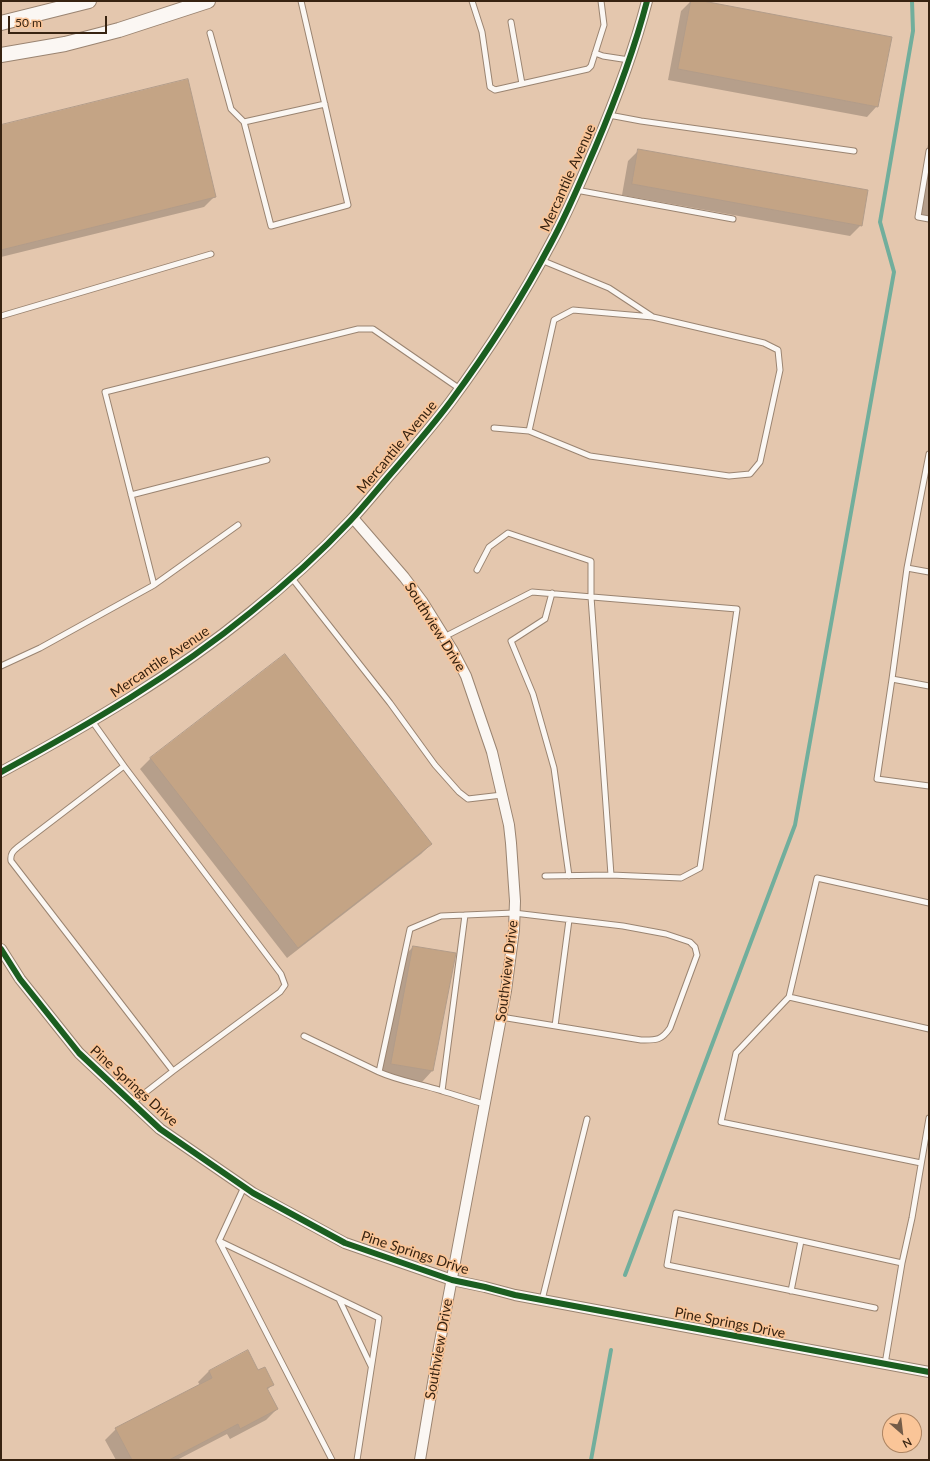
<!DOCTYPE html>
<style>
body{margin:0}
#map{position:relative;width:930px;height:1461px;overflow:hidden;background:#e4c7ae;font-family:Lato,sans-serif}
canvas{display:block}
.frame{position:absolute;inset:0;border:2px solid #372311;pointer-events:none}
.north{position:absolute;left:882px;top:1413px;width:40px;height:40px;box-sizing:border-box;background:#fac598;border:1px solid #ac8462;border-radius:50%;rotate:152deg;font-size:11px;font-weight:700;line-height:16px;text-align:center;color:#372311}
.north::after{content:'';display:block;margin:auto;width:14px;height:18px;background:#745c48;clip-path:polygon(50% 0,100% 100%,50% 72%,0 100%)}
.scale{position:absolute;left:8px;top:16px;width:99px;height:18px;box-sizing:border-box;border:2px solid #372311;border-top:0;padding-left:5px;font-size:12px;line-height:14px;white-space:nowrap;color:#372311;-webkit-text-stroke:3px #fac598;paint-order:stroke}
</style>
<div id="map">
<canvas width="930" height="1461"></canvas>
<div class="frame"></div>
<div class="north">N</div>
<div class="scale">50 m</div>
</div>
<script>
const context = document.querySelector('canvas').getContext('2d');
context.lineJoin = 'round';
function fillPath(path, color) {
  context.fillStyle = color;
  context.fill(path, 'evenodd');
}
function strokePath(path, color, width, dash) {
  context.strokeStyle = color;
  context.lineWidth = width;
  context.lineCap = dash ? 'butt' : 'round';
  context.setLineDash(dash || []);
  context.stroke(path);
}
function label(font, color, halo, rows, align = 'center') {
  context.font = font + ' Lato,sans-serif';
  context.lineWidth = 3.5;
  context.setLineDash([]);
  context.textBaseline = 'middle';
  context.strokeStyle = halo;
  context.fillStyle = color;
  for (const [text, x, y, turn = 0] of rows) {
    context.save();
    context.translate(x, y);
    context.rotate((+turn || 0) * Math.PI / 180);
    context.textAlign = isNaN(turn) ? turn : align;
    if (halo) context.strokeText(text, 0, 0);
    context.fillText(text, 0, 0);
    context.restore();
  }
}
fillPath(new Path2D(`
 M691,1H697L877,106L867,117L668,80L681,11Z
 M1,126L215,196L204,207L1,257Z
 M929,139V219L915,216Z
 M639,150L861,225L850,236L622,195L628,161Z
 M151,758L431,844L421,854L287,958L140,769Z
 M413,947L455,954L432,1071L422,1082L380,1074L403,957Z
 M247,1352L258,1371L273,1384L267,1390L277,1409L266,1420L230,1439L227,1434L177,1460H116L105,1440L116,1429L200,1385L198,1382L209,1371Z`), '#0003');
strokePath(new Path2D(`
 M625,1275L795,825L894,272L880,222L913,31L912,1
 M591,1460L611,1350`), '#71ae9c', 4);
const building = new Path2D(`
 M691,1H703L892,37L878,107L678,69Z
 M188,79L216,197L1,250V125Z
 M638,149L868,190L862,226L632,184Z
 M285,654L432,844L298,948L150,758Z
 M413,946L456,953L433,1071L391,1064Z
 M248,1350L258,1370L265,1367L274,1385L267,1388L278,1409L240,1429L238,1424L169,1460H132L115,1428L212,1378L209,1371Z`);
fillPath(building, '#c4a485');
strokePath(building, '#b29c89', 1);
const lane = new Path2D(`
 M301,1L348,205L271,226L244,122L325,104
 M472,1L482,32L490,87L495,90L588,69L591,66L604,25L601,1
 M511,22L522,84
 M210,33L231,109L244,122
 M595,53L603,56L629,60
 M609,115L641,121L854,151
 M929,151L918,217L929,219
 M576,190L733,219
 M541,260L609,288L653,317L764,343L778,350L780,370L760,462L750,474L729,476L590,456L529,431L554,320L573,310L653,317
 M1,316L211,254
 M494,428L529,431
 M131,495L267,460
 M907,568L929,454
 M929,572L907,568L892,679L929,686
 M291,577L390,703L435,765L459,792L468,799L502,795
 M154,585L238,525
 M552,593L545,619L511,641L533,694L554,768L569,876
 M444,637L532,592L737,609L700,868L681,878L611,875L591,597V561L508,533L489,547L477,570
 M1,666L40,648L154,585L105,392L358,329H373L460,389
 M892,679L877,779L929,786
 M92,721L124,766L18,847C13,851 10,854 11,861L173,1071
 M124,766L281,974L285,985L280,992L173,1071L132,1103
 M545,876L611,875
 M929,903L817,878L789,997L929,1029
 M789,997L736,1053L721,1122L921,1163
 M555,1026L569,920
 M304,1036L379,1072
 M442,1091L465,915
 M484,1104C470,1100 456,1095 442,1091C421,1084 399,1081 379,1072L410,929L441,916L514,913L623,926L666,934L690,942L695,947L697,955L670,1028C661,1041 656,1040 641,1040L501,1017
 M244,1187L219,1241L379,1318L357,1460
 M219,1241L332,1460
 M902,1263L912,1218L929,1118
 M791,1291L801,1241
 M339,1299L371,1366
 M542,1300L587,1119
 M875,1308L667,1265L676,1213L902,1263L885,1364`);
const street = new Path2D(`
 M353,518L404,577L422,601L453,651L466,676L492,752L509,825L511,843L515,901L514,930L506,991L439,1347L420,1460
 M1,772C88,725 174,675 251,612C286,584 320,553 350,521C366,504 380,486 395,469C414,447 433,425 451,401C488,351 522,298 551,243C568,212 581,180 595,148C615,101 634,51 647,1
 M1,949L20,979L79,1053L160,1129L253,1193L345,1243L452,1280L485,1287L515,1295L929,1372`);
const secondary = new Path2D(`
 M1,23L89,1
 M1,55L65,44L119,30L208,1`);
strokePath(lane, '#9a8471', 7);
strokePath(street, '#9a8471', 12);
strokePath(secondary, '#9a8471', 16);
strokePath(lane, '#fbf7f3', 5);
strokePath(street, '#fbf7f3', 10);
strokePath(secondary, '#fbf7f3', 14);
strokePath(new Path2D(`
 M1,772C88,725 174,675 251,612C286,584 320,553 350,521C366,504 380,486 395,469C414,447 433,425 451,401C488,351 522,298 551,243C568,212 581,180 595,148C615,101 634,51 647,1
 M1,949L20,979L79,1053L160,1129L253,1193L345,1243L452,1280L485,1287L515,1295L929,1372`), '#1b5e20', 6);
label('14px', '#372311', '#fac598', [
 ["Mercantile Avenue",568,178,-66],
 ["Mercantile Avenue",397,447,-50],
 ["Southview Drive",435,627,58],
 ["Mercantile Avenue",160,662,-34],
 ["Southview Drive",507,971,-83],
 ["Pine Springs Drive",134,1086,42],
 ["Pine Springs Drive",415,1253,18],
 ["Pine Springs Drive",730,1323,11],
 ["Southview Drive",439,1349,-80]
]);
</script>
